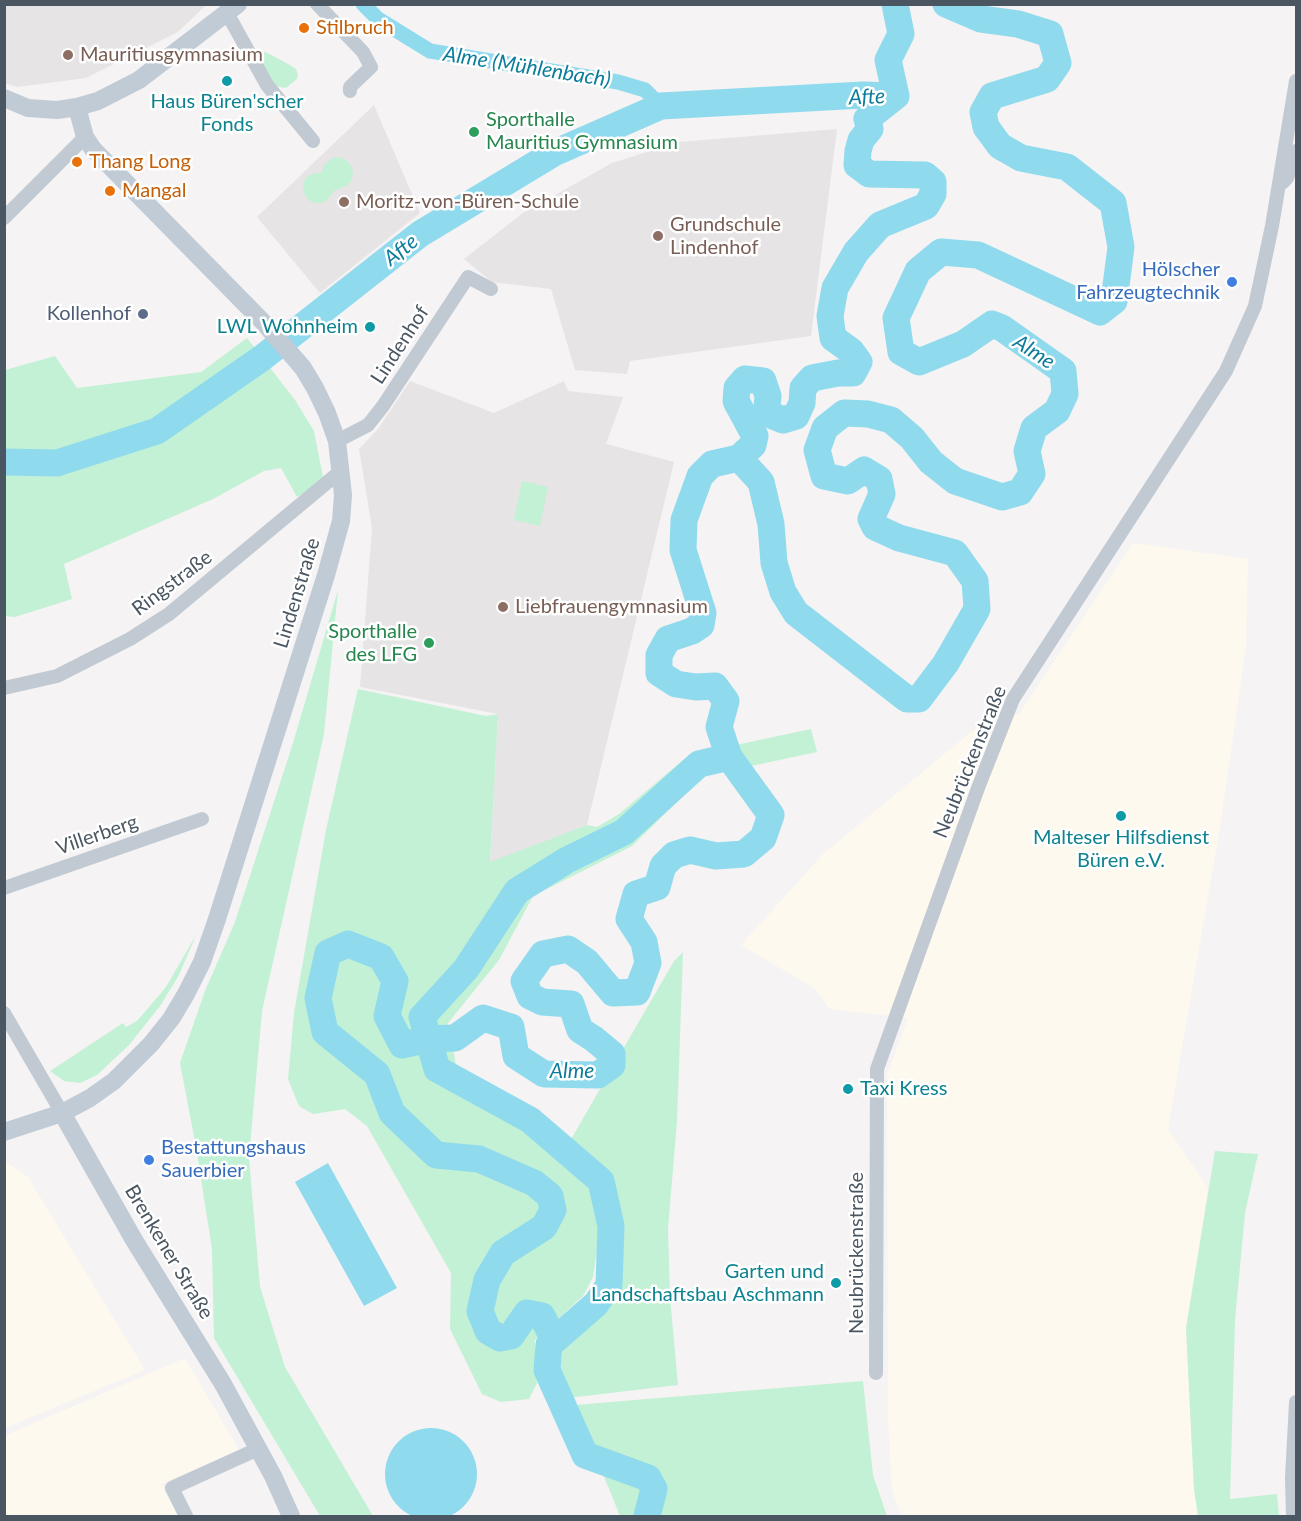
<!DOCTYPE html>
<html>
<head>
<meta charset="utf-8">
<style>
  body { margin:0 }
  #map { position:relative; width:1301px; height:1521px; overflow:hidden; background:#f5f3f3; font-family:Lato,sans-serif }
  canvas { display:block }
  .frame { position:absolute; inset:0; border:6px solid #4a5661; pointer-events:none }
</style>
</head>
<body>
<div id="map">
<canvas width="1301" height="1521"></canvas>
<div class="frame"></div>
</div>
<script>
const g = document.querySelector('canvas').getContext('2d');
g.lineJoin = 'round';
function fill(path, color) {
  g.fillStyle = color;
  g.fill(path, 'evenodd');
}
function shape(rows) {
  const path = new Path2D();
  for (const r of rows) {
    if (r.length === 3) {
      path.moveTo(r[0] + r[2], r[1]);
      path.arc(r[0], r[1], r[2], 0, 2 * Math.PI);
      continue;
    }
    path.moveTo(r[0], r[1]);
    for (let i = 2; i < r.length; i += 2) path.lineTo(r[i], r[i + 1]);
  }
  return path;
}
function stroke(path, color, width, dash) {
  g.strokeStyle = color;
  g.lineWidth = width;
  g.lineCap = dash ? 'butt' : 'round';
  g.setLineDash(dash || []);
  g.stroke(path);
}
function label(font, color, halo, rows, align = 'center') {
  g.font = font + ' Lato,sans-serif';
  g.lineWidth = 5;
  g.setLineDash([]);
  g.textBaseline = 'middle';
  g.strokeStyle = halo;
  g.fillStyle = color;
  for (const [text, x, y, turn = 0] of rows) {
    g.save();
    g.translate(x, y);
    g.rotate((+turn || 0) * Math.PI / 180);
    g.textAlign = isNaN(turn) ? turn : align;
    if (halo) g.strokeText(text, 0, 0);
    g.fillText(text, 0, 0);
    g.restore();
  }
}
fill(shape([
  [1133,543,1248,559,1246,646,1220,827,1168,1129,1208,1188,1186,1328,1194,1490,1198,1516,902,1516,892,1491,888,1417,887,1075,908,1018,830,1009,814,988,741,945,823,854,994,713,1019,714],
  [5,1161,28,1177,145,1370,5,1428],
  [185,1358,239,1450,161,1484,178,1516,5,1516,4,1436]
]), '#fdf9ef');
fill(shape([
  [4,5,5,4,206,5,178,32,86,78,17,87,5,83],
  [374,105,420,213,320,293,257,217],
  [837,129,811,336,630,361,627,374,575,370,551,289,492,282,464,259,523,213,612,163,679,142],
  [410,381,494,413,564,381,568,391,623,397,606,444,674,462,587,825,490,863,498,714,360,687,372,528,359,449,378,429]
]), '#e6e4e5');
fill(shape([
  [261,50,283,61,296,69,298,75,297,79,286,88,274,86,258,59,258,53],
  [338,157,346,160,352,167,353,174,351,181,346,186,335,190,325,202,315,203,308,200,304,193,303,185,305,179,309,175,322,172,324,165,331,159],
  [247,338,295,400,314,431,324,482,297,497,281,468,264,471,213,499,64,564,72,599,15,617,5,616,5,370,55,356,77,388,201,372],
  [522,481,548,487,540,526,514,520],
  [338,590,324,734,262,1011,249,1158,260,1287,285,1367,373,1516,320,1516,214,1338,212,1249,196,1147,180,1063,205,991,235,922,293,743],
  [358,689,486,716,498,714,490,862,587,825,597,827,619,814,689,755,811,729,817,752,704,776,632,846,533,896,499,960,448,1023,457,1070,535,1113,570,1141,674,961,683,952,677,1121,668,1229,670,1297,678,1385,568,1398,560,1369,563,1348,605,1310,619,1290,621,1222,608,1177,571,1141,557,1159,589,1185,600,1229,593,1277,583,1296,535,1340,537,1383,529,1399,501,1402,482,1394,450,1329,451,1273,367,1126,345,1109,313,1114,299,1106,288,1079,294,1013,326,830],
  [196,935,179,975,160,1006,129,1045,97,1075,80,1083,64,1081,50,1071,123,1023,126,1027,137,1021,166,987],
  [1215,1151,1258,1154,1245,1213,1235,1320,1230,1499,1277,1494,1279,1516,1198,1516,1194,1490,1186,1328],
  [863,1381,873,1475,887,1516,620,1516,575,1405]
]), '#c3f1d5');
fill(shape([
  [328,1163,397,1288,364,1306,295,1182],
  [431,1474,46]
]), '#90daee');
stroke(shape([
  [363,4,378,19,430,51,618,82,645,90,661,106]
]), '#90daee', 15);
stroke(shape([
  [895,4,901,34,888,60,896,96],
  [739,458,761,482,771,524,774,563,783,592,796,613,907,699,919,699,946,663,977,609,975,581,955,553,899,538,875,527,871,519,882,494,879,479,864,470,848,481,824,476,817,450,825,428,844,413,868,414,891,420,912,438,931,462,955,481,1002,497,1020,492,1032,474,1027,451,1034,428,1057,411,1065,394,1063,371,1002,328,992,324,963,344,919,362,901,352,896,318,918,271,941,252,978,255,1100,312,1114,301,1121,247,1113,203,1067,167,1021,158,1000,146,986,127,983,112,992,96,1047,79,1058,63,1050,34,1018,24,981,19,946,4],
  [4,462,57,463,157,431,262,358,420,234,554,153,661,106,863,95,896,96],
  [554,1340,542,1316,527,1313,511,1336,500,1338,488,1331,480,1311,487,1280,503,1253,544,1227,553,1210,550,1196,534,1183,479,1159,436,1155,392,1113,377,1074,325,1032,318,998,328,953,348,944,381,957,395,981,387,1016,402,1045,429,1039,455,1038,483,1018,511,1027,516,1056,544,1074,598,1075,612,1065,612,1054,594,1039,580,1030,571,1004,542,1002,530,996,524,981,543,954,568,949,587,962,613,993,637,992,648,963,644,942,629,919,636,894,657,887,663,866,674,855,690,850,716,856,744,854,763,838,771,815,729,757,719,727,726,701,715,686,696,687,676,684,659,673,659,655,668,639,692,631,701,625,703,613,683,550,684,520,700,476,712,464,739,458,753,445,755,436,736,401,737,388,745,379,763,381,768,396,767,407,771,415,783,420,796,416,802,403,803,388,812,378,838,373,853,373,859,362,851,351,833,338,830,316,835,288,856,252,880,225,926,206,933,194,933,182,925,175,869,174,857,165,858,151,861,140,870,129,867,119,896,96],
  [647,1516,654,1489,648,1478,585,1455,547,1370,549,1345,596,1304,609,1285,611,1226,601,1181,530,1120,437,1069,422,1017,466,969,517,891,567,860,624,832,699,764,729,757]
]), '#90daee', 27);
stroke(shape([
  [317,4,363,52,371,67,350,87,350,91],
  [227,13,267,85,313,141],
  [1282,183,1287,178,1296,151],
  [4,218,85,137],
  [337,441,368,425,383,406,468,277,491,289],
  [4,688,57,676,130,639,169,614,342,470],
  [4,888,202,819],
  [4,1013,62,1113],
  [876,1373,877,1069,978,788,1013,699,1226,371,1255,306,1272,226,1296,81],
  [186,1516,172,1488,258,1449],
  [1293,1516,1292,1478,1296,1402]
]), '#c1cad2', 14);
stroke(shape([
  [4,98,28,108,57,110,77,107,98,101,139,80,238,4],
  [62,1113,134,1240,223,1384,273,1476,291,1516],
  [4,1132,62,1113,90,1098,114,1081,151,1044,171,1019,186,994,202,962,217,919,326,575,341,521,343,495,337,441,327,413,315,388,303,368,265,324,93,149,85,137,77,107]
]), '#c1cbd6', 18);
for (const [x, y, r, color] of [
  [304,28,6,"#e8710a"],
  [68,55,6,"#8d6e63"],
  [227,81,6,"#0f9aa8"],
  [474,132,6,"#2e9e5b"],
  [77,162,6,"#e8710a"],
  [110,191,6,"#e8710a"],
  [344,202,6,"#8d6e63"],
  [658,236,6,"#8d6e63"],
  [1232,282,6,"#3f7fe0"],
  [143,314,6,"#5c6f8a"],
  [370,327,6,"#0f9aa8"],
  [503,607,6,"#8d6e63"],
  [429,643,6,"#2e9e5b"],
  [1121,816,6,"#0f9aa8"],
  [848,1089,6,"#0f9aa8"],
  [149,1160,6,"#3f7fe0"],
  [836,1283,6,"#0f9aa8"]
]) {
  const dot = new Path2D();
  dot.arc(x, y, r, 0, 2 * Math.PI);
  g.fillStyle = color;
  g.fill(dot);
  stroke(dot, '#fff', 2);
}
label('20px', '#c56008', '#fff', [
  ["Stilbruch",316,28],
  ["Thang Long",89,162],
  ["Mangal",122,191]
], 'left');
label('20px', '#785e54', '#fff', [
  ["Mauritiusgymnasium",80,55],
  ["Moritz-von-Büren-Schule",356,202],
  ["Grundschule",670,225],
  ["Lindenhof",670,248],
  ["Liebfrauengymnasium",515,607]
], 'left');
label('20px', '#0d838f', '#fff', [
  ["Haus Büren'scher",227,102],
  ["Fonds",227,125],
  ["LWL Wohnheim",358,327,"right"],
  ["Malteser Hilfsdienst",1121,838],
  ["Büren e.V.",1121,861],
  ["Taxi Kress",860,1089,"left"],
  ["Garten und",824,1272,"right"],
  ["Landschaftsbau Aschmann",824,1295,"right"]
]);
label('20px', '#27864d', '#fff', [
  ["Sporthalle",486,120],
  ["Mauritius Gymnasium",486,143],
  ["Sporthalle",417,632,"right"],
  ["des LFG",417,655,"right"]
], 'left');
label('20px', '#366cbe', '#fff', [
  ["Hölscher",1220,270],
  ["Fahrzeugtechnik",1220,293],
  ["Bestattungshaus",161,1148,"left"],
  ["Sauerbier",161,1171,"left"]
], 'right');
label('20px', '#4e5e75', '#fff', [
  ["Kollenhof",131,314]
], 'right');
label('20px', '#4a5661', '#fff', [
  ["Lindenhof",400,345,-57],
  ["Ringstraße",172,583,-37],
  ["Lindenstraße",297,593,-73],
  ["Neubrückenstraße",970,762,-68],
  ["Villerberg",97,835,-19],
  ["Brenkener Straße",169,1252,59],
  ["Neubrückenstraße",857,1253,-90]
]);
label('italic 21px', '#0c7c9b', '#fff', [
  ["Alme (Mühlenbach)",527,67,9],
  ["Afte",867,97,-2],
  ["Afte",401,250,-38],
  ["Alme",1034,352,33],
  ["Alme",572,1071]
]);
</script>
</body>
</html>
